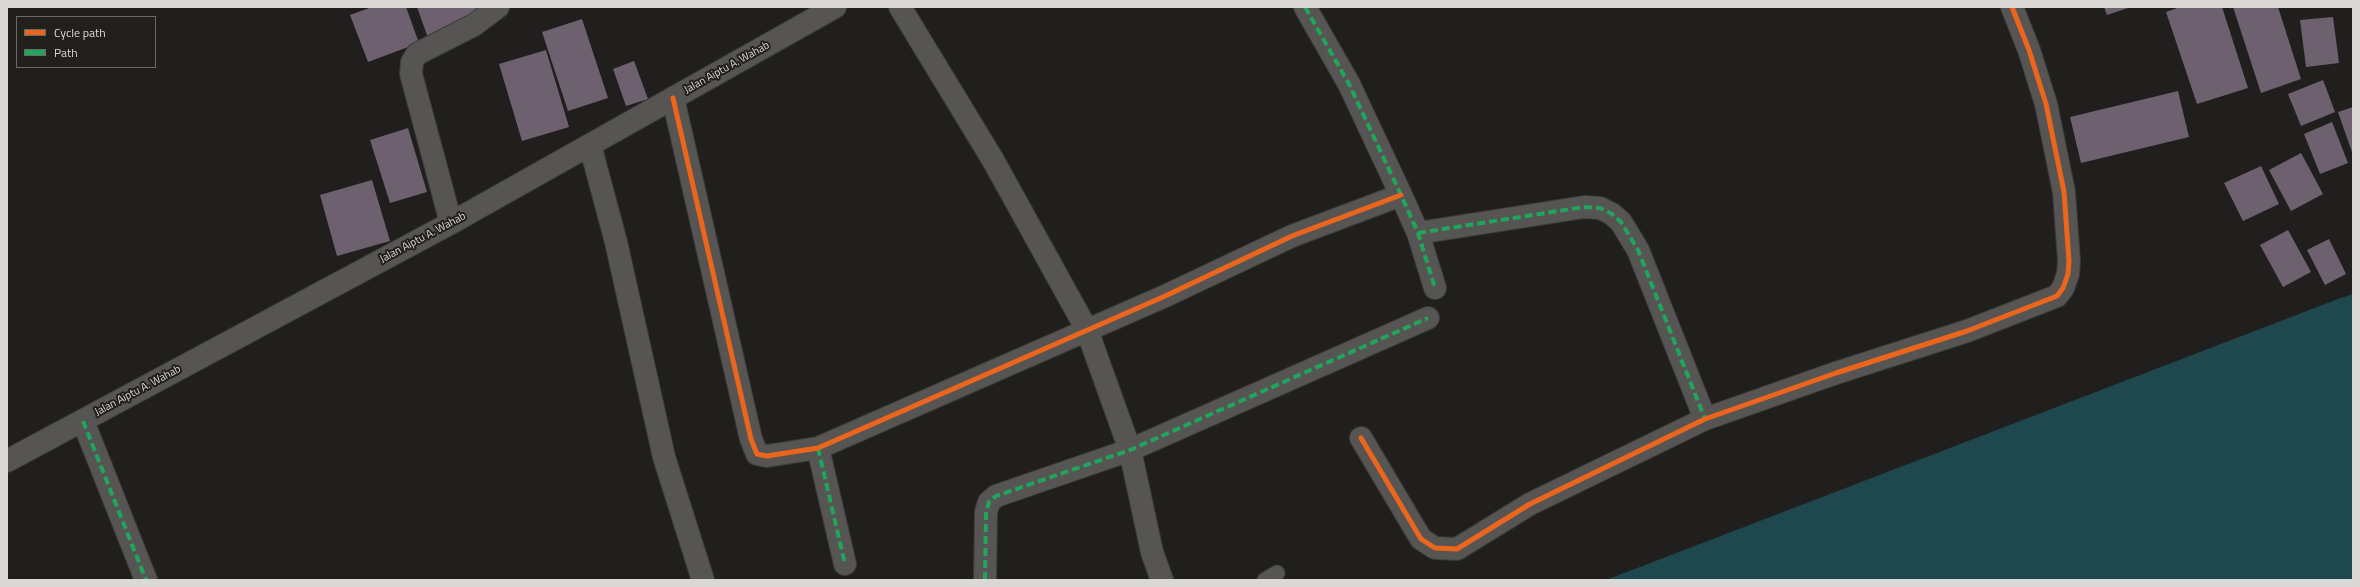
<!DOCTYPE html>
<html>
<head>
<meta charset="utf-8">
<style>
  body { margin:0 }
  #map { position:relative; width:2360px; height:587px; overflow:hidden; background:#211f1d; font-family:"Titillium Web",sans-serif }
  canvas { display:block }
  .frame { position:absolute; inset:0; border:8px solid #dbd9d7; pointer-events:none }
  .legend { position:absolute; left:16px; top:16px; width:140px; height:52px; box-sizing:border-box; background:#22201c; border:1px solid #6c6a67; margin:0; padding:5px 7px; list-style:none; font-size:12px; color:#dbd9d7 }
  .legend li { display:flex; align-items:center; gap:8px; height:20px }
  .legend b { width:20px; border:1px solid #6c6a67 }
</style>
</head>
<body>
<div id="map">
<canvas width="2360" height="587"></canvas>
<div class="frame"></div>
<ul class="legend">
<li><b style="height:5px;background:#eb651d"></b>Cycle path</li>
<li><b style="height:5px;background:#20a55d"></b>Path</li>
</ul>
</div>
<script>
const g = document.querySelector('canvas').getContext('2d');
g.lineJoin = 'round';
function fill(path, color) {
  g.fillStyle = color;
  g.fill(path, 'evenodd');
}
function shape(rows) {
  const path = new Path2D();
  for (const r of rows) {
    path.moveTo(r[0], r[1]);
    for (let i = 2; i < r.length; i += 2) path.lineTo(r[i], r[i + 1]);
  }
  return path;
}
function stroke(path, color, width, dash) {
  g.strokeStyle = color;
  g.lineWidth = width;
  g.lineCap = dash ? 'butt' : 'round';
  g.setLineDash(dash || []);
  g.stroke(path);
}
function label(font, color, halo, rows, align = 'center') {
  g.font = font + ' "Titillium Web",sans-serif';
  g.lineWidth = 4;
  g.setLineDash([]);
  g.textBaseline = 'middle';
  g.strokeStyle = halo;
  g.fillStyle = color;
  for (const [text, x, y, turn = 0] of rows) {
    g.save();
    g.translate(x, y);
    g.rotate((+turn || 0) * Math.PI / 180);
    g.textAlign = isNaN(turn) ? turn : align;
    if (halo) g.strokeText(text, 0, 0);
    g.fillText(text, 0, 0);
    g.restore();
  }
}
fill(shape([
  [2353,294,2353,580,1606,580,2338,299]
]), '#1e484e');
fill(shape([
  [372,7,406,7,419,43,368,62,350,15],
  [417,7,478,7,482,18,428,38],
  [2104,7,2131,7,2107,15],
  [2180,7,2222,7,2248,88,2197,104,2166,12],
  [2233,7,2278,7,2301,79,2261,93],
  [2333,17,2339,63,2306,67,2300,20],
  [582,19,608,98,568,111,542,32],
  [546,50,569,127,522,141,499,64],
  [634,61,648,99,626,106,613,69],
  [2323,80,2335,112,2301,126,2288,94],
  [2178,91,2189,137,2081,163,2070,117],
  [2353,107,2353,155,2338,112],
  [2332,122,2348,163,2320,174,2304,134],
  [408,128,427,192,390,203,370,140],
  [2301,153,2323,194,2291,211,2269,170],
  [2261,166,2279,204,2243,221,2224,183],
  [372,180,390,241,337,256,320,195],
  [2288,230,2311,272,2283,287,2260,245],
  [2329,239,2346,274,2325,285,2307,250]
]), '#6d616f');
const service = shape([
  [1265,580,1277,573]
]);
const minor = shape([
  [900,7,993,160,1087,330,1130,450,1152,552,1162,580],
  [1305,7,1349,84,1401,195,1418,233,1435,288],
  [673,98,751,439,757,454,767,456,818,448,1163,297,1292,236,1401,195],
  [590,145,616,242,664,457,703,580],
  [451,223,411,74,412,62,417,54,474,25,498,7],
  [1418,233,1584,207,1600,208,1612,214,1621,222,1638,250,1705,419],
  [83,421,146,580],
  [1361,438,1421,539,1435,548,1457,549,1530,504,1705,419,1836,373,1967,331,2057,296,2063,288,2068,274,2069,261,2064,192,2046,104,2029,50,2012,7],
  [818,448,845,564],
  [7,461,451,223,835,7],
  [985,580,986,512,989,502,996,496,1130,450,1428,318]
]);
stroke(service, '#3c3b39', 17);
stroke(minor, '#3c3b39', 24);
stroke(service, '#565553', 15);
stroke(minor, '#565553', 22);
stroke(shape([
  [1305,7,1349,84,1401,195,1418,233,1435,288],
  [1418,233,1584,207,1600,208,1612,214,1621,222,1638,250,1705,419],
  [83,421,146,580],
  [818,448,845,564],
  [985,580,986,512,989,502,996,496,1130,450,1428,318]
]), '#20a55d', 4, [8, 4]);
stroke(shape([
  [673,98,751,439,757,454,767,456,818,448,1163,297,1292,236,1401,195],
  [1361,438,1421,539,1435,548,1457,549,1530,504,1705,419,1836,373,1967,331,2057,296,2063,288,2068,274,2069,261,2064,192,2046,104,2029,50,2012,7]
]), '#eb651d', 5);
label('11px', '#dbd9d7', '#22201c', [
  ["Jalan Aiptu A. Wahab",727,68,-29],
  ["Jalan Aiptu A. Wahab",423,238,-28],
  ["Jalan Aiptu A. Wahab",138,391,-28]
]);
</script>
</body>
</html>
